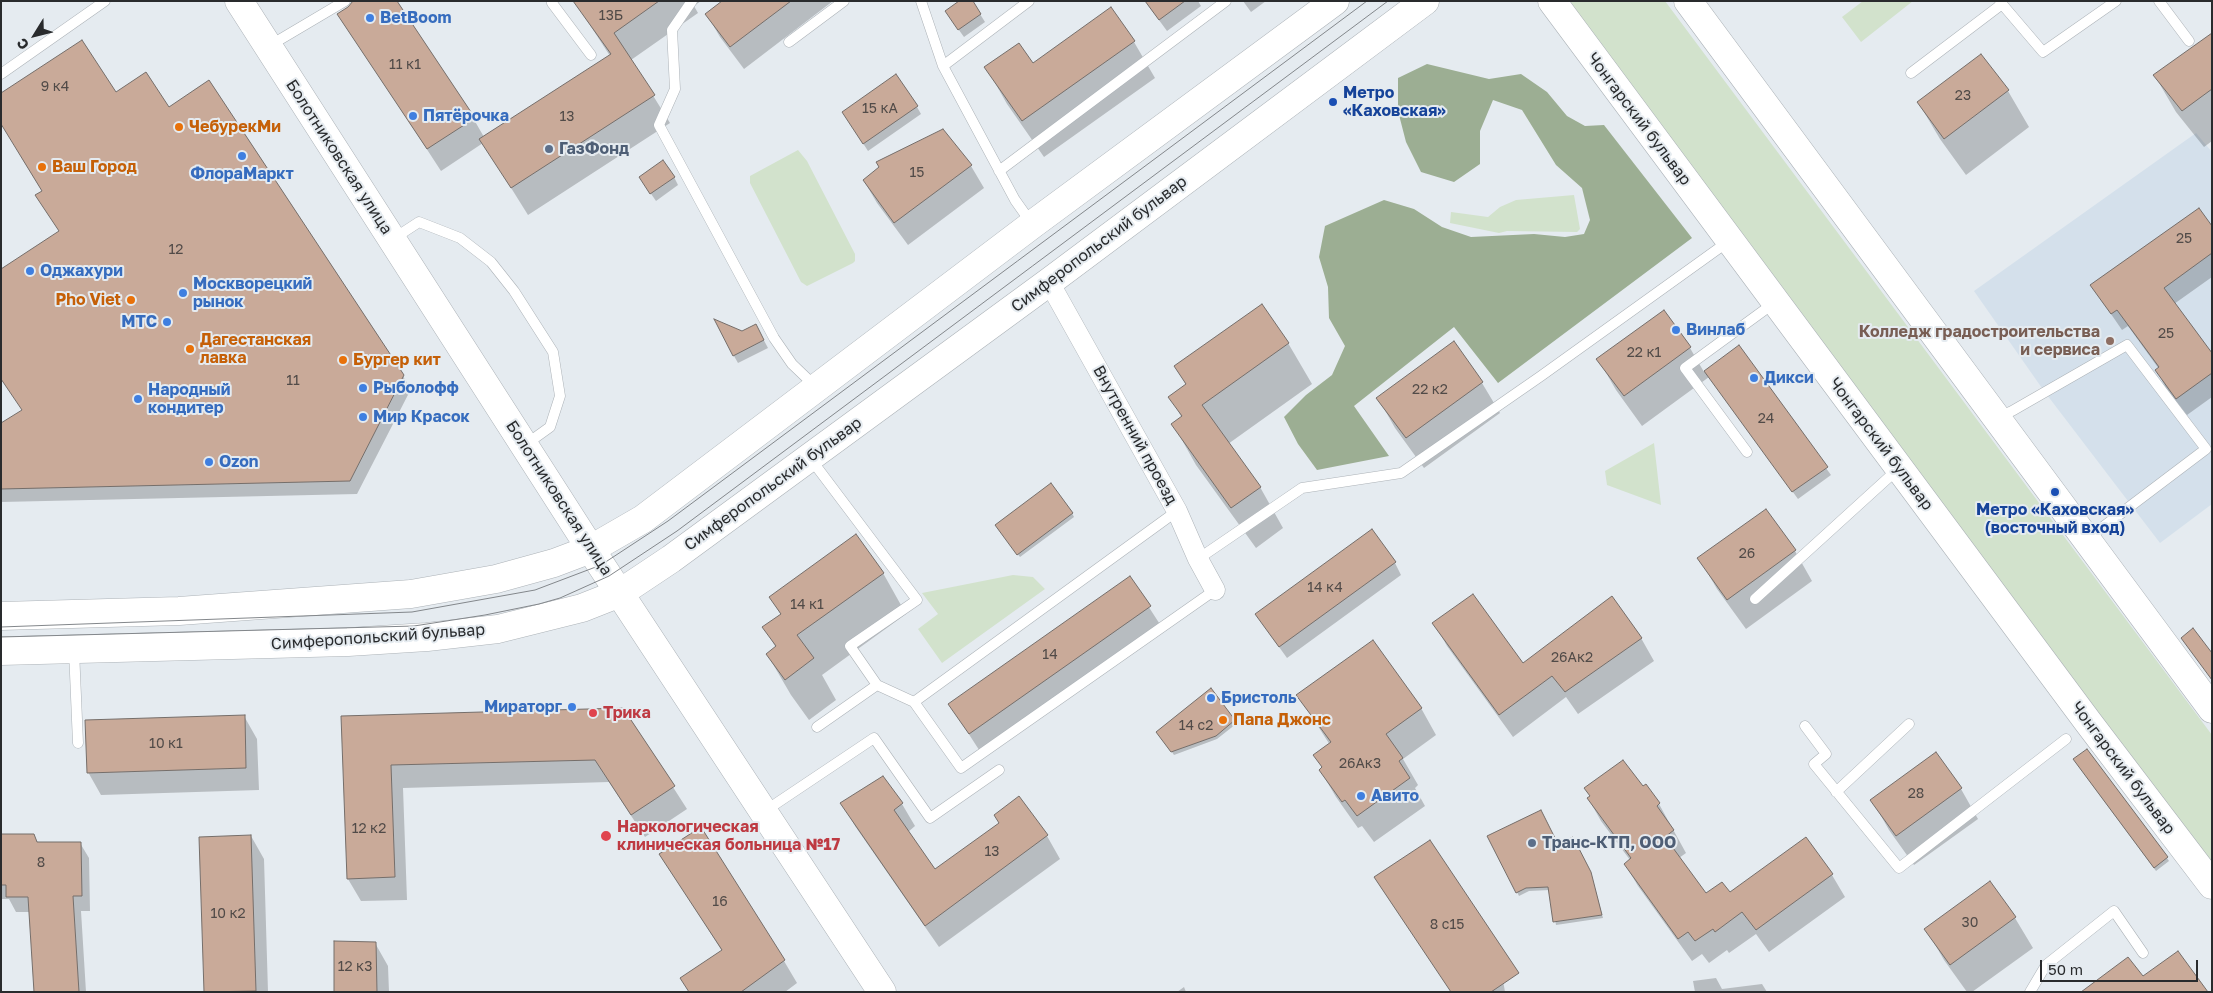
<!DOCTYPE html>
<html>
<head>
<meta charset="utf-8">
<style>
  body { margin:0 }
  #map { position:relative; width:2213px; height:993px; overflow:hidden; background:#e5ebf0; font-family:"Golos Text",sans-serif }
  canvas { display:block }
  .frame { position:absolute; inset:0; border:2px solid #292b2d; pointer-events:none }
  .north { position:absolute; left:10px; top:10px; width:50px; height:50px; -webkit-text-stroke:4px #e5ebf0; paint-order:stroke; rotate:234deg; font-size:14px; font-weight:700; line-height:20px; text-align:center; color:#292b2d }
  .north::after { content:''; display:block; margin:auto; width:18px; height:22px; background:#292b2d; clip-path:polygon(50% 0,100% 100%,50% 72%,0 100%) }
  .scale { position:absolute; left:2040px; top:960px; width:158px; height:22px; box-sizing:border-box; border:2px solid #292b2d; border-top:0; padding-left:6px; font-size:15px; line-height:18px; white-space:nowrap; color:#292b2d; -webkit-text-stroke:4px #e5ebf0; paint-order:stroke }
</style>
</head>
<body>
<div id="map">
<canvas width="2213" height="993"></canvas>
<div class="frame"></div>
<div class="north">С</div>
<div class="scale">50 m</div>
</div>
<script>
const g = document.querySelector('canvas').getContext('2d');
g.lineJoin = 'round';
function fill(path, color) {
  g.fillStyle = color;
  g.fill(path, 'evenodd');
}
function shape(rows) {
  const path = new Path2D();
  for (const r of rows) {
    path.moveTo(r[0], r[1]);
    for (let i = 2; i < r.length; i += 2) path.lineTo(r[i], r[i + 1]);
  }
  return path;
}
function stroke(path, color, width, dash) {
  g.strokeStyle = color;
  g.lineWidth = width;
  g.lineCap = dash ? 'butt' : 'round';
  g.setLineDash(dash || []);
  g.stroke(path);
}
function label(font, color, halo, rows, align = 'center') {
  g.font = font + ' "Golos Text",sans-serif';
  g.lineWidth = 4;
  g.setLineDash([]);
  g.textBaseline = 'middle';
  g.strokeStyle = halo;
  g.fillStyle = color;
  for (const [text, x, y, turn = 0] of rows) {
    g.save();
    g.translate(x, y);
    g.rotate((+turn || 0) * Math.PI / 180);
    g.textAlign = isNaN(turn) ? turn : align;
    if (halo) g.strokeText(text, 0, 0);
    g.fillText(text, 0, 0);
    g.restore();
  }
}
fill(shape([
  [2196,133,2212,152,2212,504,2160,543,2044,391,1974,291]
]), '#d4e0eb');
fill(shape([
  [1564,1,1665,1,2212,735,2212,875],
  [1863,1,1913,1,1861,42,1842,17],
  [798,150,807,161,855,254,855,261,853,263,807,286,801,282,750,183,750,176],
  [1574,195,1580,229,1577,232,1507,231,1499,233,1450,223,1451,212,1488,217,1500,207,1516,200],
  [1654,443,1661,505,1607,485,1605,471],
  [1013,575,1033,577,1045,589,942,663,918,629,938,614,922,593]
]), '#d2e2cc');
fill(shape([
  [1427,64,1489,79,1521,74,1547,92,1567,116,1585,126,1604,125,1692,238,1498,383,1454,327,1354,406,1389,456,1317,470,1298,444,1284,417,1306,395,1332,375,1345,346,1329,318,1328,287,1319,257,1325,226,1384,200,1414,209,1442,227,1471,237,1534,234,1565,237,1584,234,1590,220,1582,188,1556,165,1522,110,1493,100,1480,131,1480,164,1454,182,1421,172,1406,142,1398,111,1398,78]
]), '#9cae93');
fill(shape([
  [583,1,701,1,694,6,698,13,631,60,670,123,528,215,483,143,441,171,339,14,473,118,484,137,610,56,577,5],
  [724,1,833,1,744,69,720,37,707,15],
  [1145,1,1198,1,1201,6,1167,31],
  [1243,1,1266,1,1251,12],
  [980,14,985,22,964,37,951,19],
  [2212,34,2212,141,2204,147,2176,112,2155,76],
  [1134,42,1155,78,1044,157,1007,104,986,67,1033,64],
  [2008,91,2029,127,1966,175,1940,139,1918,102],
  [116,94,169,109,403,376,411,389,357,494,1,502,1,425,23,411,60,232,43,192,21,157],
  [917,107,921,114,868,151,848,120],
  [971,166,984,188,908,245,877,203,864,181],
  [674,177,678,185,656,201,645,185],
  [2212,228,2212,277,2174,304,2212,355,2212,397,2187,415,2166,388,2157,371,2159,369,2128,326,2122,330,2091,285],
  [1663,311,1690,348,1704,372,1739,347,1831,475,1798,499,1709,377,1642,426,1616,390,1598,359],
  [742,333,760,333,768,348,738,363,734,356],
  [1288,343,1312,384,1228,444,1260,487,1283,528,1256,548,1196,465,1173,424,1182,418,1170,397,1186,385,1176,367],
  [1453,343,1482,383,1500,413,1424,468,1395,428,1378,398],
  [1766,510,1795,551,1812,581,1746,629,1717,589,1699,558],
  [1072,513,1074,517,1020,557,998,529],
  [1395,563,1401,575,1287,658,1264,626],
  [883,573,906,614,822,675,836,700,809,720,791,695,767,654,776,648,764,627,781,615,770,597],
  [1130,578,1163,629,983,756,950,705],
  [1434,623,1523,665,1641,638,1654,661,1578,714,1566,697,1513,737,1447,646],
  [1298,695,1421,708,1436,735,1403,759,1418,785,1415,788,1425,806,1374,842,1362,826,1358,828,1336,797,1320,770,1323,769,1315,755,1330,745],
  [623,709,687,809,645,837,609,782,403,788,407,900,361,901,348,879,343,717],
  [244,716,257,739,259,790,101,795,88,772],
  [1234,720,1236,724,1217,739,1174,755,1160,735],
  [2087,750,2167,858,2169,861,2156,871,2076,763],
  [1642,788,1659,804,1686,853,1679,858,1705,895,1730,894,1806,839,1832,875,1845,897,1769,952,1756,934,1729,953,1727,950,1709,963,1702,954,1692,961,1638,886,1625,864,1630,860,1601,821,1588,798],
  [1961,789,1978,819,1914,865,1889,830,1872,800],
  [1019,798,1047,836,1060,859,939,947,855,826,842,803,902,804,915,826,908,832,935,871,1001,824],
  [1,835,34,835,38,843,80,843,89,858,90,911,81,911,86,992,35,992,30,912,16,912,9,899,1,899],
  [251,836,264,859,268,992,205,992],
  [1489,836,1557,846,1592,877,1603,918,1556,925,1550,890,1529,891,1519,896],
  [661,855,784,961,797,983,785,992,689,992,722,951],
  [1990,883,2015,918,2033,948,1972,992,1967,992,1944,960,1926,929],
  [375,943,388,966,389,992,336,992],
  [1500,962,1505,992,1451,992],
  [1716,978,1722,989,1762,984,1767,992,1695,992,1693,981],
  [1184,987,1186,992,1177,992]
]), '#0003');
const building = shape([
  [353,1,397,1,475,118,427,149,337,14,348,7,353,1],
  [573,1,659,1,614,33,655,95,511,188,479,139,611,54,573,1],
  [722,1,791,1,730,47,705,14,722,1],
  [959,1,973,1,981,14,958,30,945,11,959,1],
  [1145,1,1185,1,1159,20,1145,1],
  [1111,7,1135,41,1022,121,984,67,1019,43,1033,63,1111,7],
  [2212,33,2212,89,2182,111,2153,75,2212,33],
  [82,40,116,92,146,72,169,107,209,80,404,375,350,481,1,489,1,423,22,410,1,379,1,269,59,231,35,195,42,191,1,124,1,93,82,40],
  [1981,54,2009,90,1944,139,1917,102,1981,54],
  [896,74,918,106,863,144,842,112,896,74],
  [943,129,972,165,894,223,863,180,879,167,876,162,943,129],
  [663,160,675,177,650,194,639,177,663,160],
  [2199,208,2212,226,2212,253,2164,288,2212,353,2212,373,2176,399,2155,370,2159,367,2117,310,2111,314,2090,285,2199,208],
  [1262,304,1289,343,1202,405,1261,487,1231,508,1171,424,1182,416,1168,397,1186,384,1174,366,1262,304],
  [1664,310,1691,347,1624,396,1596,359,1664,310],
  [714,319,742,331,756,324,764,340,733,356,714,319],
  [1454,341,1483,382,1406,438,1376,398,1454,341],
  [1739,345,1828,467,1792,492,1704,371,1739,345],
  [1051,483,1073,513,1017,555,995,525,1051,483],
  [1766,509,1796,550,1727,600,1697,558,1766,509],
  [1372,529,1396,562,1279,647,1255,614,1372,529],
  [856,534,884,573,797,635,814,658,785,680,766,654,776,646,762,627,781,614,769,597,856,534],
  [1130,576,1151,606,969,734,948,704,1130,576],
  [1473,594,1523,663,1612,596,1642,638,1565,692,1552,676,1499,715,1432,623,1473,594],
  [2193,628,2212,653,2212,680,2181,638,2193,628],
  [1373,640,1422,708,1386,734,1403,758,1399,761,1410,778,1357,816,1345,800,1342,802,1319,770,1322,767,1313,755,1331,742,1296,695,1373,640],
  [1211,688,1235,720,1216,736,1171,752,1156,732,1211,688],
  [623,708,675,786,631,815,595,760,391,765,395,877,347,879,341,716,623,708],
  [245,715,246,768,87,773,85,720,245,715],
  [2087,749,2168,857,2154,868,2073,759,2087,749],
  [1936,752,1962,788,1896,836,1870,800,1936,752],
  [1623,760,1643,786,1646,784,1660,803,1657,806,1674,830,1665,837,1706,893,1722,882,1730,892,1806,837,1833,874,1756,930,1742,912,1715,932,1713,929,1695,941,1688,932,1678,939,1624,864,1631,858,1587,798,1590,796,1584,788,1623,760],
  [883,776,903,803,894,810,935,869,999,823,994,815,1019,796,1048,835,925,926,840,803,883,776],
  [1541,810,1558,844,1573,837,1591,872,1602,915,1553,922,1548,887,1526,888,1516,893,1487,836,1541,810],
  [701,827,785,960,741,992,689,992,680,978,722,950,659,854,701,827],
  [1,834,34,834,37,842,81,842,82,896,73,896,79,992,34,992,28,897,6,897,6,885,1,885,1,834],
  [251,835,256,991,204,992,199,837,251,835],
  [1430,840,1519,973,1491,992,1451,992,1374,877,1430,840],
  [1990,881,2016,917,1950,965,1924,929,1990,881],
  [334,941,376,942,377,992,334,992,334,941],
  [2178,951,2208,992,2081,992,2128,957,2143,976,2178,951]
]);
fill(building, '#c9aa99');
stroke(building, '#756e6a', 1);
const lane = shape([
  [553,1,552,3,591,55],
  [692,1,672,30,675,89,659,125,774,338,792,364,816,387],
  [921,1,943,66],
  [1029,1,943,66,1015,200,1032,224],
  [2159,1,2189,41],
  [2002,4,2043,52,2116,1],
  [789,42,844,1],
  [269,46,345,1],
  [1911,73,2002,4,2000,1],
  [1,74,105,1],
  [999,171,1226,1],
  [393,239,419,222,460,238,491,262,514,291,553,352,560,396,550,427,525,445],
  [1998,417,2012,411,2127,345,2206,449,2087,539],
  [1747,452,1685,368,1774,303],
  [810,458,917,600,850,646,877,685,817,727],
  [1177,511,914,702,961,768,1215,590],
  [1198,559,1302,488,1401,473,1541,376,1729,241],
  [1755,599,1898,469],
  [74,650,78,743],
  [877,685,914,702],
  [1805,726,1826,754,1814,764,1899,868,2066,739],
  [1836,792,1909,724],
  [765,811,874,738,930,818,999,770],
  [2030,992,2046,965,2114,911,2143,953]
]);
const street = shape([
  [1049,282,1177,511,1198,559,1215,590]
]);
const secondary = shape([
  [239,1,601,565,882,992],
  [1552,1,2088,722,2212,885],
  [1688,1,2212,709],
  [1,616,179,611,411,594,496,579,554,563,591,549,643,519,1033,224,1335,1],
  [1,651,348,642,427,637,498,629,582,608,620,593,671,559,1049,282,1425,1]
]);
stroke(lane, '#acb2b7', 11);
stroke(street, '#acb2b7', 21);
stroke(secondary, '#acb2b7', 29);
stroke(lane, '#fff', 10);
stroke(street, '#fff', 20);
stroke(secondary, '#fff', 28);
stroke(shape([
  [1,627,412,612,535,590,601,565,668,521,1367,1],
  [1,637,414,626,485,615,539,604,560,598,609,576,677,531,1388,1]
]), '#83878b', 1);
for (const [x, y, r, color] of [
  [370,18,5,"#3f7fe0"],
  [1333,102,5,"#1a4fb4"],
  [413,116,5,"#3f7fe0"],
  [179,127,5,"#e8710a"],
  [549,149,5,"#5c6f8a"],
  [242,156,5,"#3f7fe0"],
  [42,167,5,"#e8710a"],
  [30,271,5,"#3f7fe0"],
  [183,293,5,"#3f7fe0"],
  [131,300,5,"#e8710a"],
  [167,322,5,"#3f7fe0"],
  [1676,330,5,"#3f7fe0"],
  [2110,341,5,"#8d6e63"],
  [190,349,5,"#e8710a"],
  [343,360,5,"#e8710a"],
  [1754,378,5,"#3f7fe0"],
  [363,388,5,"#3f7fe0"],
  [138,399,5,"#3f7fe0"],
  [363,417,5,"#3f7fe0"],
  [209,462,5,"#3f7fe0"],
  [2055,492,5,"#1a4fb4"],
  [1211,698,5,"#3f7fe0"],
  [572,707,5,"#3f7fe0"],
  [593,713,5,"#e0444e"],
  [1223,720,5,"#e8710a"],
  [1361,796,5,"#3f7fe0"],
  [606,836,6,"#e0444e"],
  [1532,843,5,"#5c6f8a"]
]) {
  const dot = new Path2D();
  dot.arc(x, y, r, 0, 2 * Math.PI);
  g.fillStyle = color;
  g.fill(dot);
  stroke(dot, '#e5ebf0', 2);
}
label('14px', '#514b48', null, [
  ["13Б",611,16],
  ["11 к1",405,65],
  ["9 к4",55,87],
  ["23",1963,96],
  ["15 кА",880,109],
  ["13",567,117],
  ["15",917,173],
  ["25",2184,239],
  ["12",176,250],
  ["25",2166,334],
  ["22 к1",1644,353],
  ["11",293,381],
  ["22 к2",1430,390],
  ["24",1766,419],
  ["26",1747,554],
  ["14 к4",1325,588],
  ["14 к1",807,605],
  ["14",1050,655],
  ["26Ак2",1572,658],
  ["14 с2",1196,726],
  ["10 к1",166,744],
  ["26Ак3",1360,764],
  ["28",1916,794],
  ["12 к2",369,829],
  ["13",992,852],
  ["8",41,863],
  ["16",720,902],
  ["10 к2",228,914],
  ["30",1970,923],
  ["8 с15",1447,925],
  ["12 к3",355,967]
]);
label('bold 16px', '#366cbe', '#e5ebf0', [
  ["BetBoom",380,18],
  ["Пятёрочка",423,116],
  ["ФлораМаркт",242,174,"center"],
  ["Оджахури",40,271],
  ["Москворецкий",193,284],
  ["рынок",193,302],
  ["МТС",157,322,"right"],
  ["Винлаб",1686,330],
  ["Дикси",1764,378],
  ["Рыболофф",373,388],
  ["Народный",148,390],
  ["кондитер",148,408],
  ["Мир Красок",373,417],
  ["Ozon",219,462],
  ["Бристоль",1221,698],
  ["Мираторг",562,707,"right"],
  ["Авито",1371,796]
], 'left');
label('bold 16px', '#164399', '#e5ebf0', [
  ["Метро",1343,93],
  ["«Каховская»",1343,111],
  ["Метро «Каховская»",2055,510,"center"],
  ["(восточный вход)",2055,528,"center"]
], 'left');
label('16px', '#292b2d', '#e5ebf0', [
  ["Чонгарский бульвар",1639,119,53],
  ["Болотниковская улица",339,157,57],
  ["Симферопольский бульвар",1099,244,-37],
  ["Внутренний проезд",1135,435,61],
  ["Чонгарский бульвар",1881,444,53],
  ["Симферопольский бульвар",773,484,-36],
  ["Болотниковская улица",559,498,57],
  ["Симферопольский бульвар",378,637,-4],
  ["Чонгарский бульвар",2123,768,53]
]);
label('bold 16px', '#c56008', '#e5ebf0', [
  ["ЧебурекМи",189,127],
  ["Ваш Город",52,167],
  ["Pho Viet",121,300,"right"],
  ["Дагестанская",200,340],
  ["лавка",200,358],
  ["Бургер кит",353,360],
  ["Папа Джонс",1233,720]
], 'left');
label('bold 16px', '#4e5e75', '#e5ebf0', [
  ["ГазФонд",559,149],
  ["Транс-КТП, ООО",1542,843]
], 'left');
label('bold 16px', '#785e54', '#e5ebf0', [
  ["Колледж градостроительства",2100,332],
  ["и сервиса",2100,350]
], 'right');
label('bold 16px', '#be3a42', '#e5ebf0', [
  ["Трика",603,713],
  ["Наркологическая",617,827],
  ["клиническая больница №17",617,845]
], 'left');
</script>
</body>
</html>
